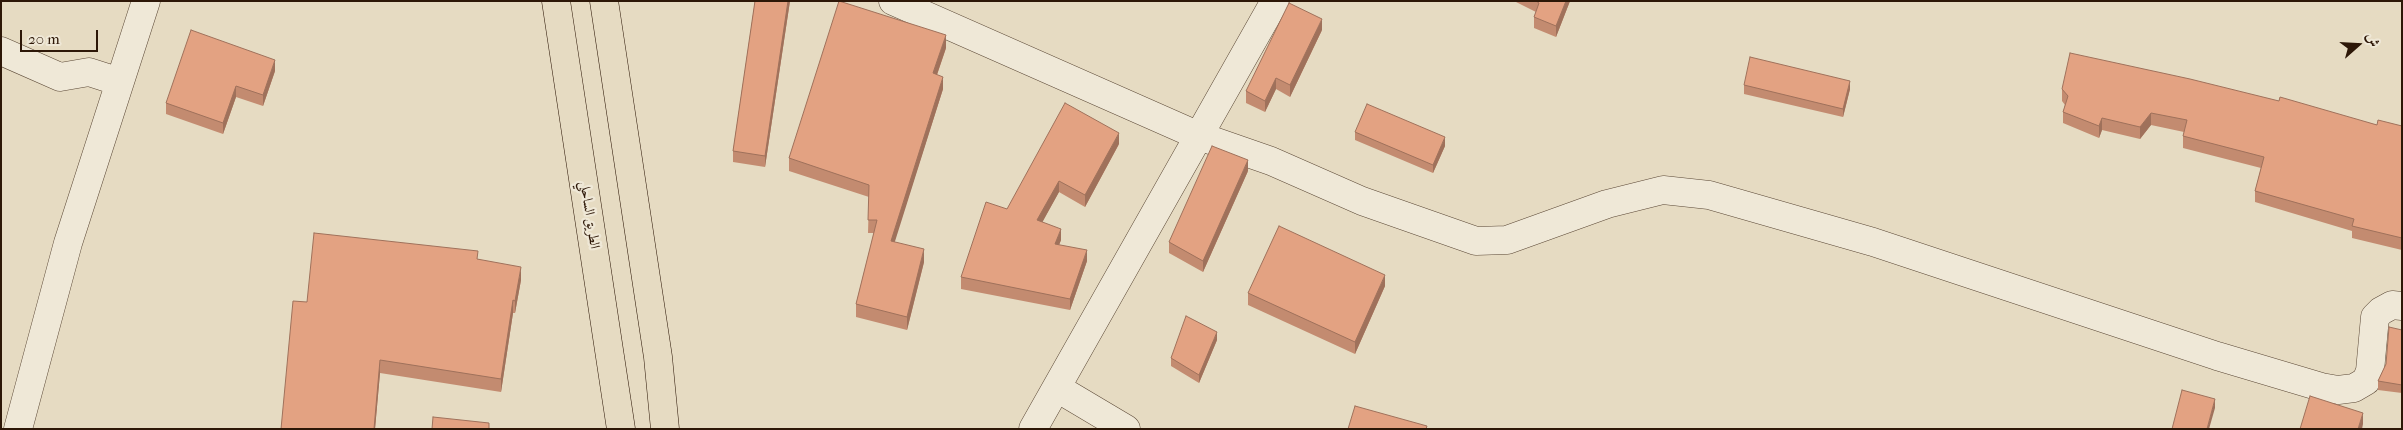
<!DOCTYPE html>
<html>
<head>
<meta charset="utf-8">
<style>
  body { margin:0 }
  #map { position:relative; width:2403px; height:430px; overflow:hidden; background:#e6dbc2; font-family:"IM FELL French Canon",Amiri,serif }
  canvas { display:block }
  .frame { position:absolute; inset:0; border:2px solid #2d1707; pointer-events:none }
  .north { position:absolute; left:2333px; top:20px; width:50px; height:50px; -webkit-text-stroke:4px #efe8d7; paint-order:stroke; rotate:71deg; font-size:14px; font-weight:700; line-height:20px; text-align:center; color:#2d1707 }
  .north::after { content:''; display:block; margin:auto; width:18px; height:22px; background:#2d1707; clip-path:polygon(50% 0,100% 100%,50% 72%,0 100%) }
  .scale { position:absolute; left:20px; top:30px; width:78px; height:22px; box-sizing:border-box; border:2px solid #2d1707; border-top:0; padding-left:6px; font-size:15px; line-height:18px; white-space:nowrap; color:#2d1707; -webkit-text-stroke:4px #efe8d7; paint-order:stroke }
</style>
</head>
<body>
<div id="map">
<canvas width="2403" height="430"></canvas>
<div class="frame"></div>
<div class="north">ش</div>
<div class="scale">20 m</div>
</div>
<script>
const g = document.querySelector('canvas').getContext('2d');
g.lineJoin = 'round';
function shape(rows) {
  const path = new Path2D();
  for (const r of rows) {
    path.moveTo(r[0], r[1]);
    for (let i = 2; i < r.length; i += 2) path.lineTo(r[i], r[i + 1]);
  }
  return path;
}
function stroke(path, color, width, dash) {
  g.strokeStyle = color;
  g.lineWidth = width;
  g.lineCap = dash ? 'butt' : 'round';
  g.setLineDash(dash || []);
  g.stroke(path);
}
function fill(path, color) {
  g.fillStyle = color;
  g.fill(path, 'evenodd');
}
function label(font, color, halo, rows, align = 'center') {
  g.font = font + ' "IM FELL French Canon",Amiri,serif';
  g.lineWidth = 4.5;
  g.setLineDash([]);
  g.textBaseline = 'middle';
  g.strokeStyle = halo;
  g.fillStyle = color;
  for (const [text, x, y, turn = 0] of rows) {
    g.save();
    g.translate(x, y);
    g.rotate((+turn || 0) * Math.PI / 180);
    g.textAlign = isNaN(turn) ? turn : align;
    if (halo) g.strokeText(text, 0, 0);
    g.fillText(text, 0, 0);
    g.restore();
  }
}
const minor = shape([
  [893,1,1199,136,1271,161,1362,201,1476,241,1507,240,1607,204,1663,190,1709,195,1873,242,2217,356,2321,387,2338,390,2354,388,2366,381,2370,371,2375,317,2381,311,2392,305,2402,306],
  [1,51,60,77,89,72,120,82],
  [1057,388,1126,429],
  [18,429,68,243,146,1],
  [1033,429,1275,1]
]);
const trunk = shape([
  [556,1,621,429],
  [604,1,658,357,665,429]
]);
stroke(minor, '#5b4836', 29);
stroke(trunk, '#2d1707', 29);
stroke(minor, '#efe8d7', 28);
stroke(trunk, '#e6dbc2', 28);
fill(shape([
  [755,1,790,1,765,167,733,162,733,151],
  [1514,1,1570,1,1556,37,1534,28,1534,17,1536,12],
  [1322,30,1290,97,1276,89,1265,112,1246,103,1246,91],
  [946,48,937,75,943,89,894,242,924,262,907,330,856,317,856,304,874,233,868,233,869,197,789,171,789,158],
  [275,71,263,106,236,97,223,134,166,114,166,103],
  [1744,85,1850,89,1843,117,1744,94],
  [2062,89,2279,101,2377,125,2402,126,2402,250,2352,238,2352,231,2255,202,2255,191,2261,168,2183,148,2183,136,2184,132,2151,125,2140,139,2102,130,2099,138,2063,123,2063,112,2065,105,2062,101],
  [1355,132,1445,146,1433,173,1355,140],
  [1119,144,1085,207,1059,192,1042,222,1061,240,1059,245,1087,261,1070,310,961,289,961,277,1007,209],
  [1248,171,1203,272,1169,253,1169,242],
  [478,259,521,280,515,313,513,313,501,392,380,373,375,429,281,429,307,302],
  [1385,286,1355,354,1248,305,1248,293],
  [2402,330,2402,393,2378,390,2378,381],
  [1217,340,1199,383,1171,366,1171,358]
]), '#c38b70');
fill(shape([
  [788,1,790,1,765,167,765,156],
  [1566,1,1570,1,1556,37,1556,26],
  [1322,19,1322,30,1290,97,1290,85],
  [946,35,946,48,933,86,933,73],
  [275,60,275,71,263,106,263,95],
  [943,77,943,89,891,254,891,241],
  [1276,78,1276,89,1265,112,1265,101],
  [1850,81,1850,89,1843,117,1843,109],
  [236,86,236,97,223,134,223,123],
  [2151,113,2151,125,2140,139,2140,127],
  [2102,118,2102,130,2099,138,2099,126],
  [1119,133,1119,144,1085,207,1085,195],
  [1445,137,1445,146,1433,173,1433,165],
  [1248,160,1248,171,1203,272,1203,261],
  [1059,181,1059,192,1037,232,1037,220],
  [1061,229,1061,240,1055,255,1055,244],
  [924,249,924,262,907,330,907,317],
  [1087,250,1087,261,1070,310,1070,299],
  [521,267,521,280,515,313,515,301],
  [1385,275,1385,286,1355,354,1355,342],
  [513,300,513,313,501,392,501,379],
  [1217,332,1217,340,1199,383,1199,375],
  [380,360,380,373,375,429,374,429],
  [2215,399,2215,408,2209,429,2207,429],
  [2363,413,2363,424,2362,429,2358,429]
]), '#9f715b');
const building = shape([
  [755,1,788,1,765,156,733,151,755,1],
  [839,1,946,35,933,73,943,77,891,241,924,249,907,317,856,304,877,220,868,220,869,185,789,158,839,1],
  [1536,1,1566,1,1556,26,1534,17,1539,3,1536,1],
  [1289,3,1322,19,1290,85,1276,78,1265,101,1246,91,1289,3],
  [191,30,275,60,263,95,236,86,223,123,166,103,191,30],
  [2070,53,2190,79,2279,101,2280,97,2377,125,2378,120,2402,126,2402,238,2352,226,2354,219,2255,191,2264,157,2183,136,2187,120,2151,113,2140,127,2102,118,2099,126,2063,112,2068,96,2062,89,2070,53],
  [1750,57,1850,81,1843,109,1744,85,1750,57],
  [1065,103,1119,133,1085,195,1059,181,1037,220,1061,229,1055,244,1087,250,1070,299,961,277,986,202,1007,209,1065,103],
  [1367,104,1445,137,1433,165,1355,132,1367,104],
  [1212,146,1248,160,1203,261,1169,242,1212,146],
  [1279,226,1385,275,1355,342,1248,293,1279,226],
  [314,233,478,251,477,259,521,267,515,301,513,300,501,379,380,360,374,429,281,429,293,301,307,302,314,233],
  [1186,316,1217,332,1199,375,1171,358,1186,316],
  [2389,327,2402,330,2402,385,2378,381,2386,364,2389,327],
  [2182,390,2215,399,2207,429,2172,429,2182,390],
  [2310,396,2363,413,2358,429,2300,429,2310,396],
  [1355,406,1427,426,1426,429,1348,429,1355,406],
  [433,417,489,423,489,429,432,429,433,417]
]);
fill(building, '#e3a282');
stroke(building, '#9f715b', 1);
label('14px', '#2d1707', '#efe8d7', [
  ["الطريق الساحلي",589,215,81]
]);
</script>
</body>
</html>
